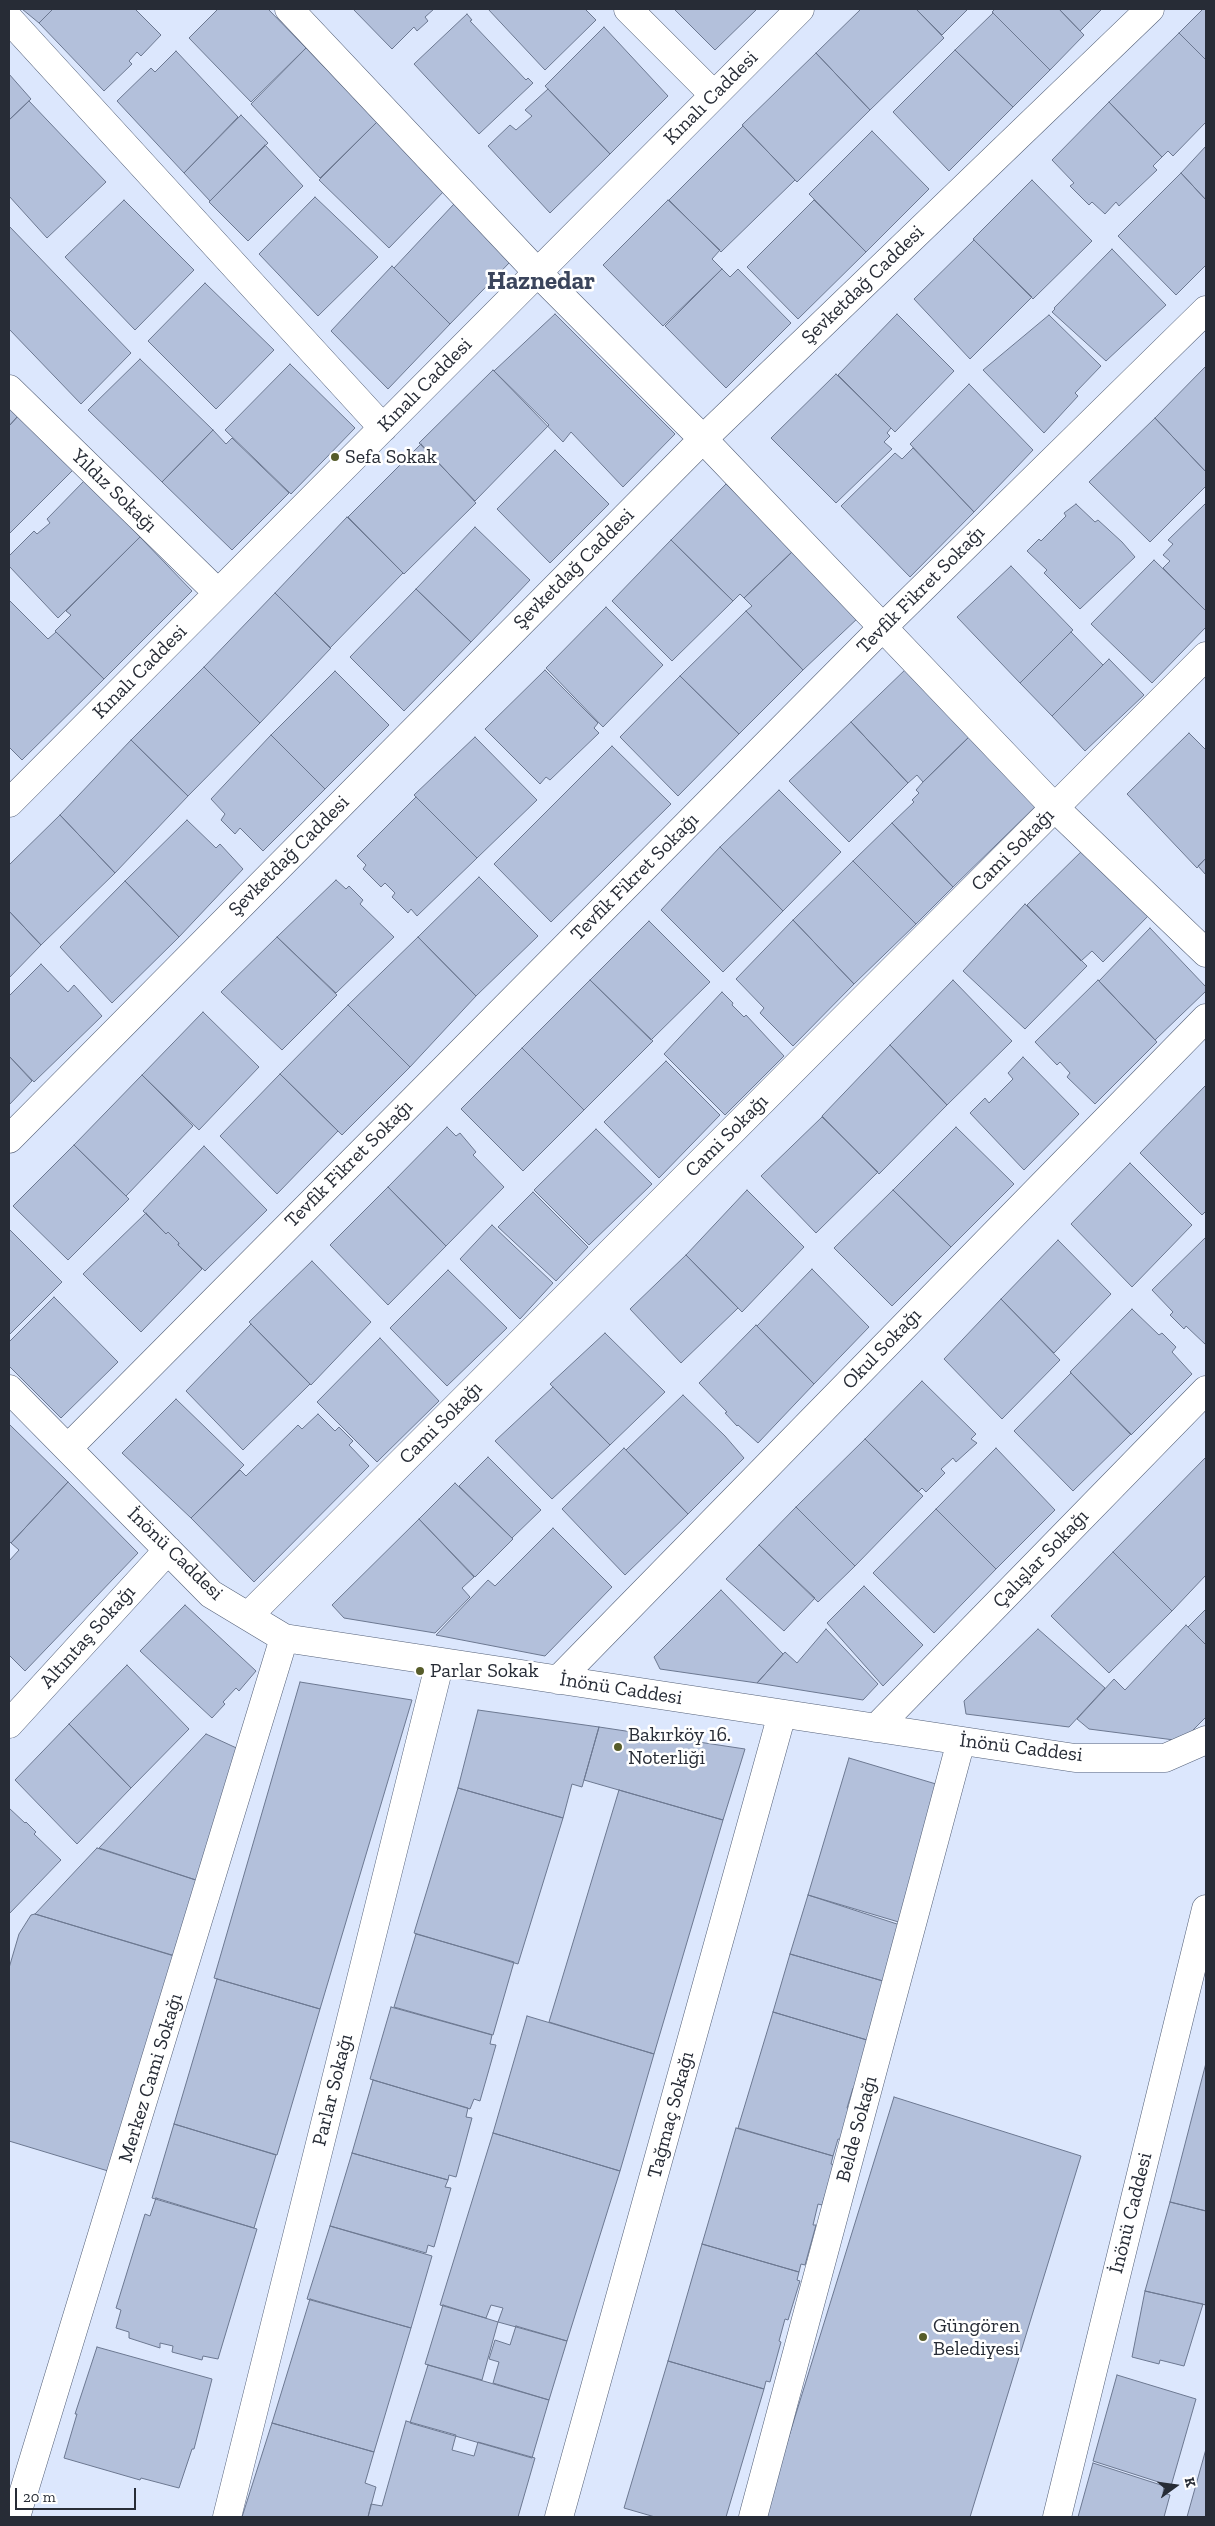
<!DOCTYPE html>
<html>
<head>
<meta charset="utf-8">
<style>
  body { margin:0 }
  #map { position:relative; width:1215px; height:2526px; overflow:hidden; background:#dce7fd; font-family:"Zilla Slab",serif }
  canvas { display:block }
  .frame { position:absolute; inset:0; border:10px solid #272c36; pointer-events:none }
  .north { position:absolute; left:1150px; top:2461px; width:50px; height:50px; -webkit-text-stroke:4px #fff; paint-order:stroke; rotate:76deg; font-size:14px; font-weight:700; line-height:20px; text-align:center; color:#272c36 }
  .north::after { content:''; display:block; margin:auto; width:18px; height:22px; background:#272c36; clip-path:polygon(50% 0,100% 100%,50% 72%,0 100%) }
  .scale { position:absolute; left:15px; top:2488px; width:121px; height:22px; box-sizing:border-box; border:2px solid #272c36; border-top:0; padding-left:6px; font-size:15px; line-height:18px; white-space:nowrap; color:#272c36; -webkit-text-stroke:4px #fff; paint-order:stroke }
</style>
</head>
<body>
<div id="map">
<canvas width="1215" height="2526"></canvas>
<div class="frame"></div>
<div class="north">K</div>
<div class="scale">20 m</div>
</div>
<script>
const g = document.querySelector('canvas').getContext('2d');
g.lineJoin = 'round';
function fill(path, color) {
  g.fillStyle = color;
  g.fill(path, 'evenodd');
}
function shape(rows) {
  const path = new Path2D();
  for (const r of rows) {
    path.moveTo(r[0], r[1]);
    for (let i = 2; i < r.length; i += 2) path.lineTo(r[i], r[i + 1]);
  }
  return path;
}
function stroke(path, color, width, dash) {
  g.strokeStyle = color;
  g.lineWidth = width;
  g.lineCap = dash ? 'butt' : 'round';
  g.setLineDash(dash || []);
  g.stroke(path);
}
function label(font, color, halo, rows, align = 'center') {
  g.font = font + ' "Zilla Slab",serif';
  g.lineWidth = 5;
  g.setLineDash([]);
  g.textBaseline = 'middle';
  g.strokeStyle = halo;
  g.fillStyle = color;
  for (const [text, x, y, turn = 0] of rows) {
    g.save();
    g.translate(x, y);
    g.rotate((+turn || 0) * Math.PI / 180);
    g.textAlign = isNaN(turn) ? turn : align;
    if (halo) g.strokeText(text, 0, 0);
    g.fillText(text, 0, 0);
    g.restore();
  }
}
const building = shape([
  [22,9,53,9,39,23,22,9],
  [53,9,135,9,161,35,141,56,137,52,129,61,132,64,104,91,39,23,53,9],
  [215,9,268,9,306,48,251,102,189,38,217,10,215,9],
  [353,9,434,9,425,17,428,21,417,31,414,27,392,49,353,9],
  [488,9,585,9,596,20,545,70,488,9],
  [674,9,757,9,715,50,674,9],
  [861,9,916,9,944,38,870,110,816,53,861,9],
  [916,9,968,9,942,35,916,9],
  [995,9,1059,9,1084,35,1050,70,992,12,995,9],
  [1059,9,1102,9,1080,31,1059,9],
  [1203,9,1206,9,1206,60,1179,33,1203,9],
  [993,13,1050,70,1013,107,955,50,993,13],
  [467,14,472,20,470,21,526,80,528,78,533,83,479,134,414,64,467,14],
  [604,27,668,96,610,154,545,86,604,27],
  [1179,33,1206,60,1206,122,1173,156,1168,151,1162,157,1109,102,1179,33],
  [306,48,377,122,320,178,251,104,306,48],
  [955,50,1013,107,949,171,893,112,955,50],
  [176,51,238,117,184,173,117,101,151,68,155,72,176,51],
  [816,53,870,110,797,182,742,125,816,53],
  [9,74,31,99,9,120,9,74],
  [548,89,610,154,550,213,488,146,510,125,516,130,532,116,525,110,548,89],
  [29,101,106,182,47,238,9,196,9,120,29,101],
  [1109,102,1162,157,1153,166,1157,170,1119,206,1116,202,1105,214,1092,202,1089,205,1070,186,1074,183,1052,160,1109,102],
  [241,115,268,143,210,201,184,173,241,115],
  [377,122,446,189,389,248,319,180,377,122],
  [743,126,795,180,721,252,669,200,743,126],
  [872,131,929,189,866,252,809,194,872,131],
  [265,145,303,186,248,241,209,202,265,145],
  [1206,146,1206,200,1181,173,1206,146],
  [1181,173,1206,200,1206,265,1176,295,1118,236,1181,173],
  [1032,180,1092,241,1033,299,973,239,1032,180],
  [315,197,378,257,318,316,259,254,315,197],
  [124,200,194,270,135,330,65,257,124,200],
  [668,200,720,250,712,259,722,269,663,326,603,265,668,200],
  [814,200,866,252,798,319,747,267,814,200],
  [454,204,510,262,450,324,394,268,454,204],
  [9,226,131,353,81,404,9,329,9,226],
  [974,240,1032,297,970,359,914,299,974,240],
  [1112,249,1166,305,1106,361,1052,312,1055,309,1054,308,1112,249],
  [392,266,450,324,388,389,331,331,392,266],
  [722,269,730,277,738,269,791,323,726,388,665,326,722,269],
  [205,283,274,350,216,409,148,341,205,283],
  [555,314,675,434,623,487,571,432,563,442,494,371,555,314],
  [897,314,954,371,895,432,838,375,897,314],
  [1049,315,1101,366,1075,393,1078,396,1044,433,983,370,1049,315],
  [140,359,213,430,162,482,88,410,140,359],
  [290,364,355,428,291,494,225,430,290,364],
  [1206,366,1206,472,1155,418,1206,366],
  [493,370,549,425,475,501,419,443,493,370],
  [836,374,891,428,887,433,890,436,884,442,892,449,836,503,771,438,836,374],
  [969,384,1033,450,974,512,910,444,969,384],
  [9,406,18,416,9,426,9,406],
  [18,416,74,469,9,534,9,426,18,416],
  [1155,418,1206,472,1206,486,1150,542,1089,482,1155,418],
  [213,430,226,444,232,438,289,493,232,550,162,482,213,430],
  [421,444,476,503,404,574,348,517,421,444],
  [913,448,974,512,910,577,841,506,895,453,902,459,913,448],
  [555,450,609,504,550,563,497,509,555,450],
  [85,480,140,537,58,618,9,566,9,556,34,531,37,534,50,523,47,519,85,480],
  [726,484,793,551,744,598,740,594,733,601,671,540,726,484],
  [1206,503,1206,611,1163,568,1170,561,1163,555,1173,544,1168,540,1206,503],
  [1076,504,1095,522,1098,520,1122,542,1135,557,1080,609,1044,573,1047,570,1027,551,1039,539,1041,541,1066,516,1064,513,1076,504],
  [347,517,403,573,330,648,275,593,347,517],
  [475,527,530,580,471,642,416,589,475,527],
  [140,537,192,591,104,679,55,631,71,615,66,611,140,537],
  [671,540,733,601,672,661,612,601,671,540],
  [793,551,859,617,803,670,746,611,752,606,744,598,793,551],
  [1154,560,1206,611,1206,627,1152,683,1091,624,1154,560],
  [1011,566,1073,630,1020,683,957,617,1011,566],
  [416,589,471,642,404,711,350,657,416,589],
  [275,593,331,648,260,723,204,667,275,593],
  [9,600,48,639,56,632,104,679,22,760,9,747,9,600],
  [606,607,663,665,603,727,546,668,606,607],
  [746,611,803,670,739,734,680,676,746,611],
  [1071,632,1103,665,1052,716,1020,683,1071,632],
  [1109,659,1144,695,1085,751,1052,716,1109,659],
  [204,667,260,723,188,796,131,740,204,667],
  [908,667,973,733,923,782,917,775,908,783,851,722,908,667],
  [545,670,598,723,594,728,599,733,550,780,546,777,540,784,485,729,545,670],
  [335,671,389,725,325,789,271,735,335,671],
  [680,676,739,734,678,796,620,737,680,676],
  [851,722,908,783,849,842,789,781,851,722],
  [973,733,1040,802,953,887,892,823,914,802,912,800,919,793,916,790,923,782,973,733],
  [1189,733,1206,750,1206,858,1197,868,1127,794,1189,733],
  [271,735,325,789,263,851,240,828,235,834,221,820,225,814,211,799,271,735],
  [475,737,537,800,477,858,414,795,475,737],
  [131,740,188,796,115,873,60,815,131,740],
  [612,746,671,804,551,922,494,864,612,746],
  [779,790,841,852,783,911,720,847,779,790],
  [416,797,477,858,417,916,411,909,408,913,392,897,395,893,385,883,381,887,363,869,366,865,357,856,416,797],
  [60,815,115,873,41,945,9,911,9,865,60,815],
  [187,820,216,848,220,844,243,869,179,937,125,881,187,820],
  [892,823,953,887,916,924,853,861,892,823],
  [720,847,783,911,723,972,661,910,720,847],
  [1086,847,1150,914,1103,962,1092,951,1081,961,1027,905,1086,847],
  [1206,858,1206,875,1198,866,1206,858],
  [853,861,916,924,854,984,793,920,853,861],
  [479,877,538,936,476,996,418,937,479,877],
  [336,880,346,889,349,886,363,900,360,904,394,937,336,993,277,937,336,880],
  [125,881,179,937,112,1003,60,947,125,881],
  [1025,904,1087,966,1025,1029,963,971,1025,904],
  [9,911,41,945,9,978,9,911],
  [793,920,854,984,793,1046,760,1013,764,1008,736,979,793,920],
  [649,921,710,982,651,1040,590,980,649,921],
  [1150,928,1206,987,1206,991,1155,1040,1099,981,1150,928],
  [277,937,337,995,282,1050,221,992,277,937],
  [418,937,476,996,410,1067,348,1005,418,937],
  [41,964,68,992,74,985,102,1016,34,1082,9,1056,9,996,41,964],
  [590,980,653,1041,584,1110,522,1048,590,980],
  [953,980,1012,1041,947,1105,890,1045,953,980],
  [1098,980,1157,1042,1095,1104,1067,1077,1070,1073,1060,1062,1057,1065,1035,1042,1098,980],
  [722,992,733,1003,732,1005,744,1017,746,1015,784,1056,725,1115,664,1054,722,992],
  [348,1005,410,1067,342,1135,280,1074,348,1005],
  [203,1012,259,1067,199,1130,142,1075,203,1012],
  [890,1045,947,1105,879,1174,822,1116,890,1045],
  [522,1048,584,1110,523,1171,461,1109,522,1048],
  [9,1056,32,1081,9,1105,9,1056],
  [1023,1057,1079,1114,1024,1170,970,1113,985,1098,989,1103,1013,1079,1008,1073,1023,1057],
  [666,1061,720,1115,659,1178,604,1122,666,1061],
  [280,1074,338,1131,277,1194,220,1136,280,1074],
  [142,1075,193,1126,126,1196,74,1145,142,1075],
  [1206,1085,1206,1211,1202,1215,1140,1153,1206,1085],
  [822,1117,878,1172,816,1233,761,1176,822,1117],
  [447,1127,456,1136,460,1133,476,1152,473,1155,504,1187,446,1246,388,1187,447,1127],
  [956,1127,1014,1184,951,1247,893,1190,956,1127],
  [596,1129,652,1184,589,1245,534,1190,596,1129],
  [74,1145,129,1199,68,1260,13,1206,74,1145],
  [204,1146,267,1210,205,1271,178,1245,179,1243,168,1232,166,1234,143,1211,204,1146],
  [1130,1163,1192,1225,1132,1287,1071,1224,1130,1163],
  [388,1187,446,1246,388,1305,330,1245,388,1187],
  [747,1190,804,1247,742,1312,686,1255,747,1190],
  [893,1190,951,1247,892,1306,834,1248,893,1190],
  [533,1192,588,1247,556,1281,498,1227,533,1192],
  [146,1213,166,1234,168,1232,179,1243,178,1245,202,1269,141,1332,83,1274,146,1213],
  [492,1225,553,1283,520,1319,460,1259,492,1225],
  [9,1229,62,1282,9,1335,9,1229],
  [1206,1237,1206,1345,1186,1326,1184,1329,1170,1315,1173,1312,1152,1290,1206,1237],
  [1058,1240,1111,1294,1054,1353,1001,1299,1058,1240],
  [686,1255,738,1308,681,1363,630,1309,686,1255],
  [312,1261,371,1322,311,1385,249,1322,312,1261],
  [812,1269,869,1327,814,1384,757,1326,812,1269],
  [448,1270,507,1328,447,1386,390,1328,448,1270],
  [54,1297,118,1362,61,1418,9,1366,9,1342,54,1297],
  [1001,1299,1060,1360,1002,1419,944,1359,1001,1299],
  [1132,1309,1159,1335,1162,1333,1176,1347,1172,1352,1192,1374,1131,1435,1070,1372,1132,1309],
  [251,1324,310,1384,243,1450,186,1391,251,1324],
  [756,1325,814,1384,758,1443,738,1425,737,1426,725,1413,727,1412,699,1383,756,1325],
  [605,1333,665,1392,610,1445,550,1384,605,1333],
  [380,1338,439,1401,377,1462,317,1402,380,1338],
  [1071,1373,1131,1434,1073,1491,1014,1431,1071,1373],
  [922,1381,976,1434,971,1439,977,1443,956,1462,953,1458,941,1469,945,1473,926,1492,922,1488,918,1492,865,1439,922,1381],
  [553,1387,610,1445,552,1499,495,1441,553,1387],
  [683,1395,725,1436,744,1458,688,1514,626,1450,683,1395],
  [176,1399,244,1465,191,1518,122,1453,176,1399],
  [318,1414,335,1431,339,1427,353,1441,349,1445,369,1466,254,1582,191,1518,240,1470,246,1476,298,1425,302,1429,318,1414],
  [9,1424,68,1482,11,1543,9,1541,9,1424],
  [865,1439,923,1496,855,1566,796,1507,865,1439],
  [624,1448,688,1514,625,1575,562,1509,624,1448],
  [996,1448,1055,1510,996,1569,936,1509,996,1448],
  [488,1457,541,1510,512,1538,459,1486,488,1457],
  [1206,1457,1206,1575,1172,1611,1113,1552,1206,1457],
  [68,1482,138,1553,25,1671,9,1655,9,1561,19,1550,11,1543,68,1482],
  [455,1483,513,1539,475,1577,419,1519,455,1483],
  [796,1507,855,1566,818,1602,759,1545,796,1507],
  [936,1509,996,1569,934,1633,873,1573,936,1509],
  [419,1519,474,1577,462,1588,470,1597,435,1633,344,1618,332,1605,419,1519],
  [553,1528,612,1587,545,1656,436,1635,488,1580,495,1586,553,1528],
  [759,1545,815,1598,784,1631,726,1579,759,1545],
  [1113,1552,1172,1611,1109,1673,1051,1616,1113,1552],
  [864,1586,923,1645,883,1686,827,1623,864,1586],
  [721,1590,783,1654,757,1683,660,1669,654,1657,721,1590],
  [185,1605,256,1671,239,1691,236,1688,223,1702,225,1704,212,1718,140,1651,185,1605],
  [1206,1609,1206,1645,1188,1627,1206,1609],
  [1186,1625,1206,1645,1206,1717,1182,1741,1089,1729,1077,1719,1114,1679,1125,1690,1186,1625],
  [826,1629,878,1684,863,1700,757,1683,785,1652,797,1663,826,1629],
  [1038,1629,1105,1688,1069,1727,966,1714,964,1701,1038,1629],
  [127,1665,189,1729,131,1788,69,1724,127,1665],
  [300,1682,412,1700,320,2009,214,1978,300,1682],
  [478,1710,599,1727,582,1787,572,1784,563,1818,458,1788,478,1710],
  [69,1724,131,1788,77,1844,15,1780,69,1724],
  [599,1727,745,1749,723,1820,584,1780,599,1727],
  [206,1734,243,1751,202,1882,99,1848,206,1734],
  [849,1758,946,1787,902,1923,808,1895,849,1758],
  [458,1788,563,1818,518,1964,414,1933,458,1788],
  [619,1790,723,1820,654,2054,549,2022,619,1790],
  [9,1808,25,1823,26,1822,36,1832,34,1834,61,1860,9,1914,9,1808],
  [97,1848,205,1883,184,1959,35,1914,97,1848],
  [808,1895,900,1925,883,1981,790,1954,808,1895],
  [35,1914,182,1958,118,2174,9,2141,9,1968,19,1934,31,1915,35,1914],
  [416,1934,514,1962,493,2035,394,2007,416,1934],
  [790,1954,883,1981,867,2040,773,2012,790,1954],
  [217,1979,320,2009,277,2155,174,2124,217,1979],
  [391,2007,492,2035,490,2044,496,2045,480,2101,474,2099,470,2109,370,2079,391,2007],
  [773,2012,867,2040,858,2089,853,2088,847,2108,852,2109,842,2140,838,2139,833,2156,738,2128,773,2012],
  [527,2016,654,2054,620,2171,493,2133,527,2016],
  [1206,2063,1206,2211,1170,2202,1206,2063],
  [373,2080,468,2108,466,2117,472,2118,456,2177,449,2175,448,2180,352,2153,373,2080],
  [894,2097,1081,2156,970,2517,764,2517,894,2097],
  [174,2124,276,2155,254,2228,152,2198,174,2124],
  [736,2128,833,2156,831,2164,835,2165,822,2205,818,2204,813,2225,816,2225,805,2265,801,2264,799,2272,702,2244,736,2128],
  [493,2133,620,2171,567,2341,498,2322,503,2308,491,2305,486,2318,440,2305,493,2133],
  [352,2153,448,2180,445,2187,451,2188,434,2247,428,2245,426,2253,330,2226,352,2153],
  [156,2198,257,2229,218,2359,203,2356,202,2360,172,2352,173,2346,160,2343,160,2348,129,2338,129,2332,116,2328,121,2310,116,2308,145,2214,150,2216,156,2198],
  [1170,2202,1206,2211,1206,2305,1145,2291,1170,2202],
  [330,2226,432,2256,411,2328,307,2299,330,2226],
  [702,2244,799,2272,797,2280,800,2281,788,2320,785,2319,779,2341,781,2342,770,2382,766,2381,764,2389,668,2361,702,2244],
  [1145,2291,1203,2304,1184,2366,1160,2360,1159,2364,1132,2357,1145,2291],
  [310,2299,411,2328,374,2452,272,2423,310,2299],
  [443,2305,498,2322,482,2380,425,2364,443,2305],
  [516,2326,567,2341,549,2400,493,2383,499,2362,489,2359,495,2340,510,2345,516,2326],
  [97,2347,212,2379,194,2449,192,2449,179,2488,141,2478,140,2480,64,2458,77,2414,75,2414,97,2347],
  [668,2361,764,2389,726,2517,655,2517,624,2508,668,2361],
  [428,2365,549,2400,532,2458,410,2423,428,2365],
  [1117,2375,1196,2399,1171,2486,1093,2461,1117,2375],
  [406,2421,456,2435,452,2450,474,2456,478,2442,535,2458,518,2517,368,2517,371,2504,382,2506,406,2421],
  [272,2423,374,2452,365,2483,376,2487,368,2517,242,2517,272,2423],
  [1206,2449,1206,2517,1187,2517,1206,2449],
  [1093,2463,1164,2486,1163,2493,1170,2495,1164,2517,1078,2517,1093,2463]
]);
fill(building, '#b3c0db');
stroke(building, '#6c7891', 1);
const minor = shape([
  [289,9,537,272,703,439,1055,808,1206,953],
  [628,9,714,95],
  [9,19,383,428],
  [9,389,218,593],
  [9,803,800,9],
  [9,1139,703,439,1150,9],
  [9,1389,211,1594,284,1638,1075,1758,1165,1758,1206,1740],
  [68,1448,883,627,1206,310],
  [248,1616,1206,656],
  [558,1680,1206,1018],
  [9,1724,168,1550],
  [876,1728,1206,1390],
  [16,2517,284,1638],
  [227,2517,440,1662],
  [559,2517,782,1714],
  [753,2517,961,1741],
  [1057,2517,1206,1909]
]);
stroke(minor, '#556179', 29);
stroke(minor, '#fff', 28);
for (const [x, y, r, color] of [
  [335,457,5,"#565c2a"],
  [420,1671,5,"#565c2a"],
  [618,1747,5,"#565c2a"],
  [923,2337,5,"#565c2a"]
]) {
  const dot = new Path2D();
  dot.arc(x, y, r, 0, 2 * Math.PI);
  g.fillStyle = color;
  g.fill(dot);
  stroke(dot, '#fff', 2);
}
label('20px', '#272c36', '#fff', [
  ["Kınalı Caddesi",711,98,-45],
  ["Şevketdağ Caddesi",863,285,-44],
  ["Kınalı Caddesi",425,385,-45],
  ["Yıldız Sokağı",114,491,44],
  ["Şevketdağ Caddesi",574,569,-45],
  ["Tevfik Fikret Sokağı",921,590,-45],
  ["Kınalı Caddesi",140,672,-45],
  ["Cami Sokağı",1013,850,-45],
  ["Şevketdağ Caddesi",289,856,-45],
  ["Tevfik Fikret Sokağı",635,877,-45],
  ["Cami Sokağı",727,1136,-45],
  ["Tevfik Fikret Sokağı",349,1164,-45],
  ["Okul Sokağı",882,1349,-46],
  ["Cami Sokağı",441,1423,-45],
  ["İnönü Caddesi",175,1554,44],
  ["Çalışlar Sokağı",1041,1559,-46],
  ["Altıntaş Sokağı",88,1637,-48],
  ["İnönü Caddesi",621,1689,9],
  ["İnönü Caddesi",1021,1748,7],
  ["Merkez Cami Sokağı",151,2078,-73],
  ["Parlar Sokağı",333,2090,-76],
  ["Tağmaç Sokağı",671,2115,-75],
  ["Belde Sokağı",857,2129,-75],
  ["İnönü Caddesi",1131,2213,-76]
]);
label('20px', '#272c36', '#fff', [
  ["Sefa Sokak",345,457],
  ["Parlar Sokak",430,1671],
  ["Bakırköy 16.",628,1735],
  ["Noterliği",628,1758],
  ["Güngören",933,2326],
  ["Belediyesi",933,2349]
], 'left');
label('bold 25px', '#3b455c', '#fff', [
  ["Haznedar",541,282]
]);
</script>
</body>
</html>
